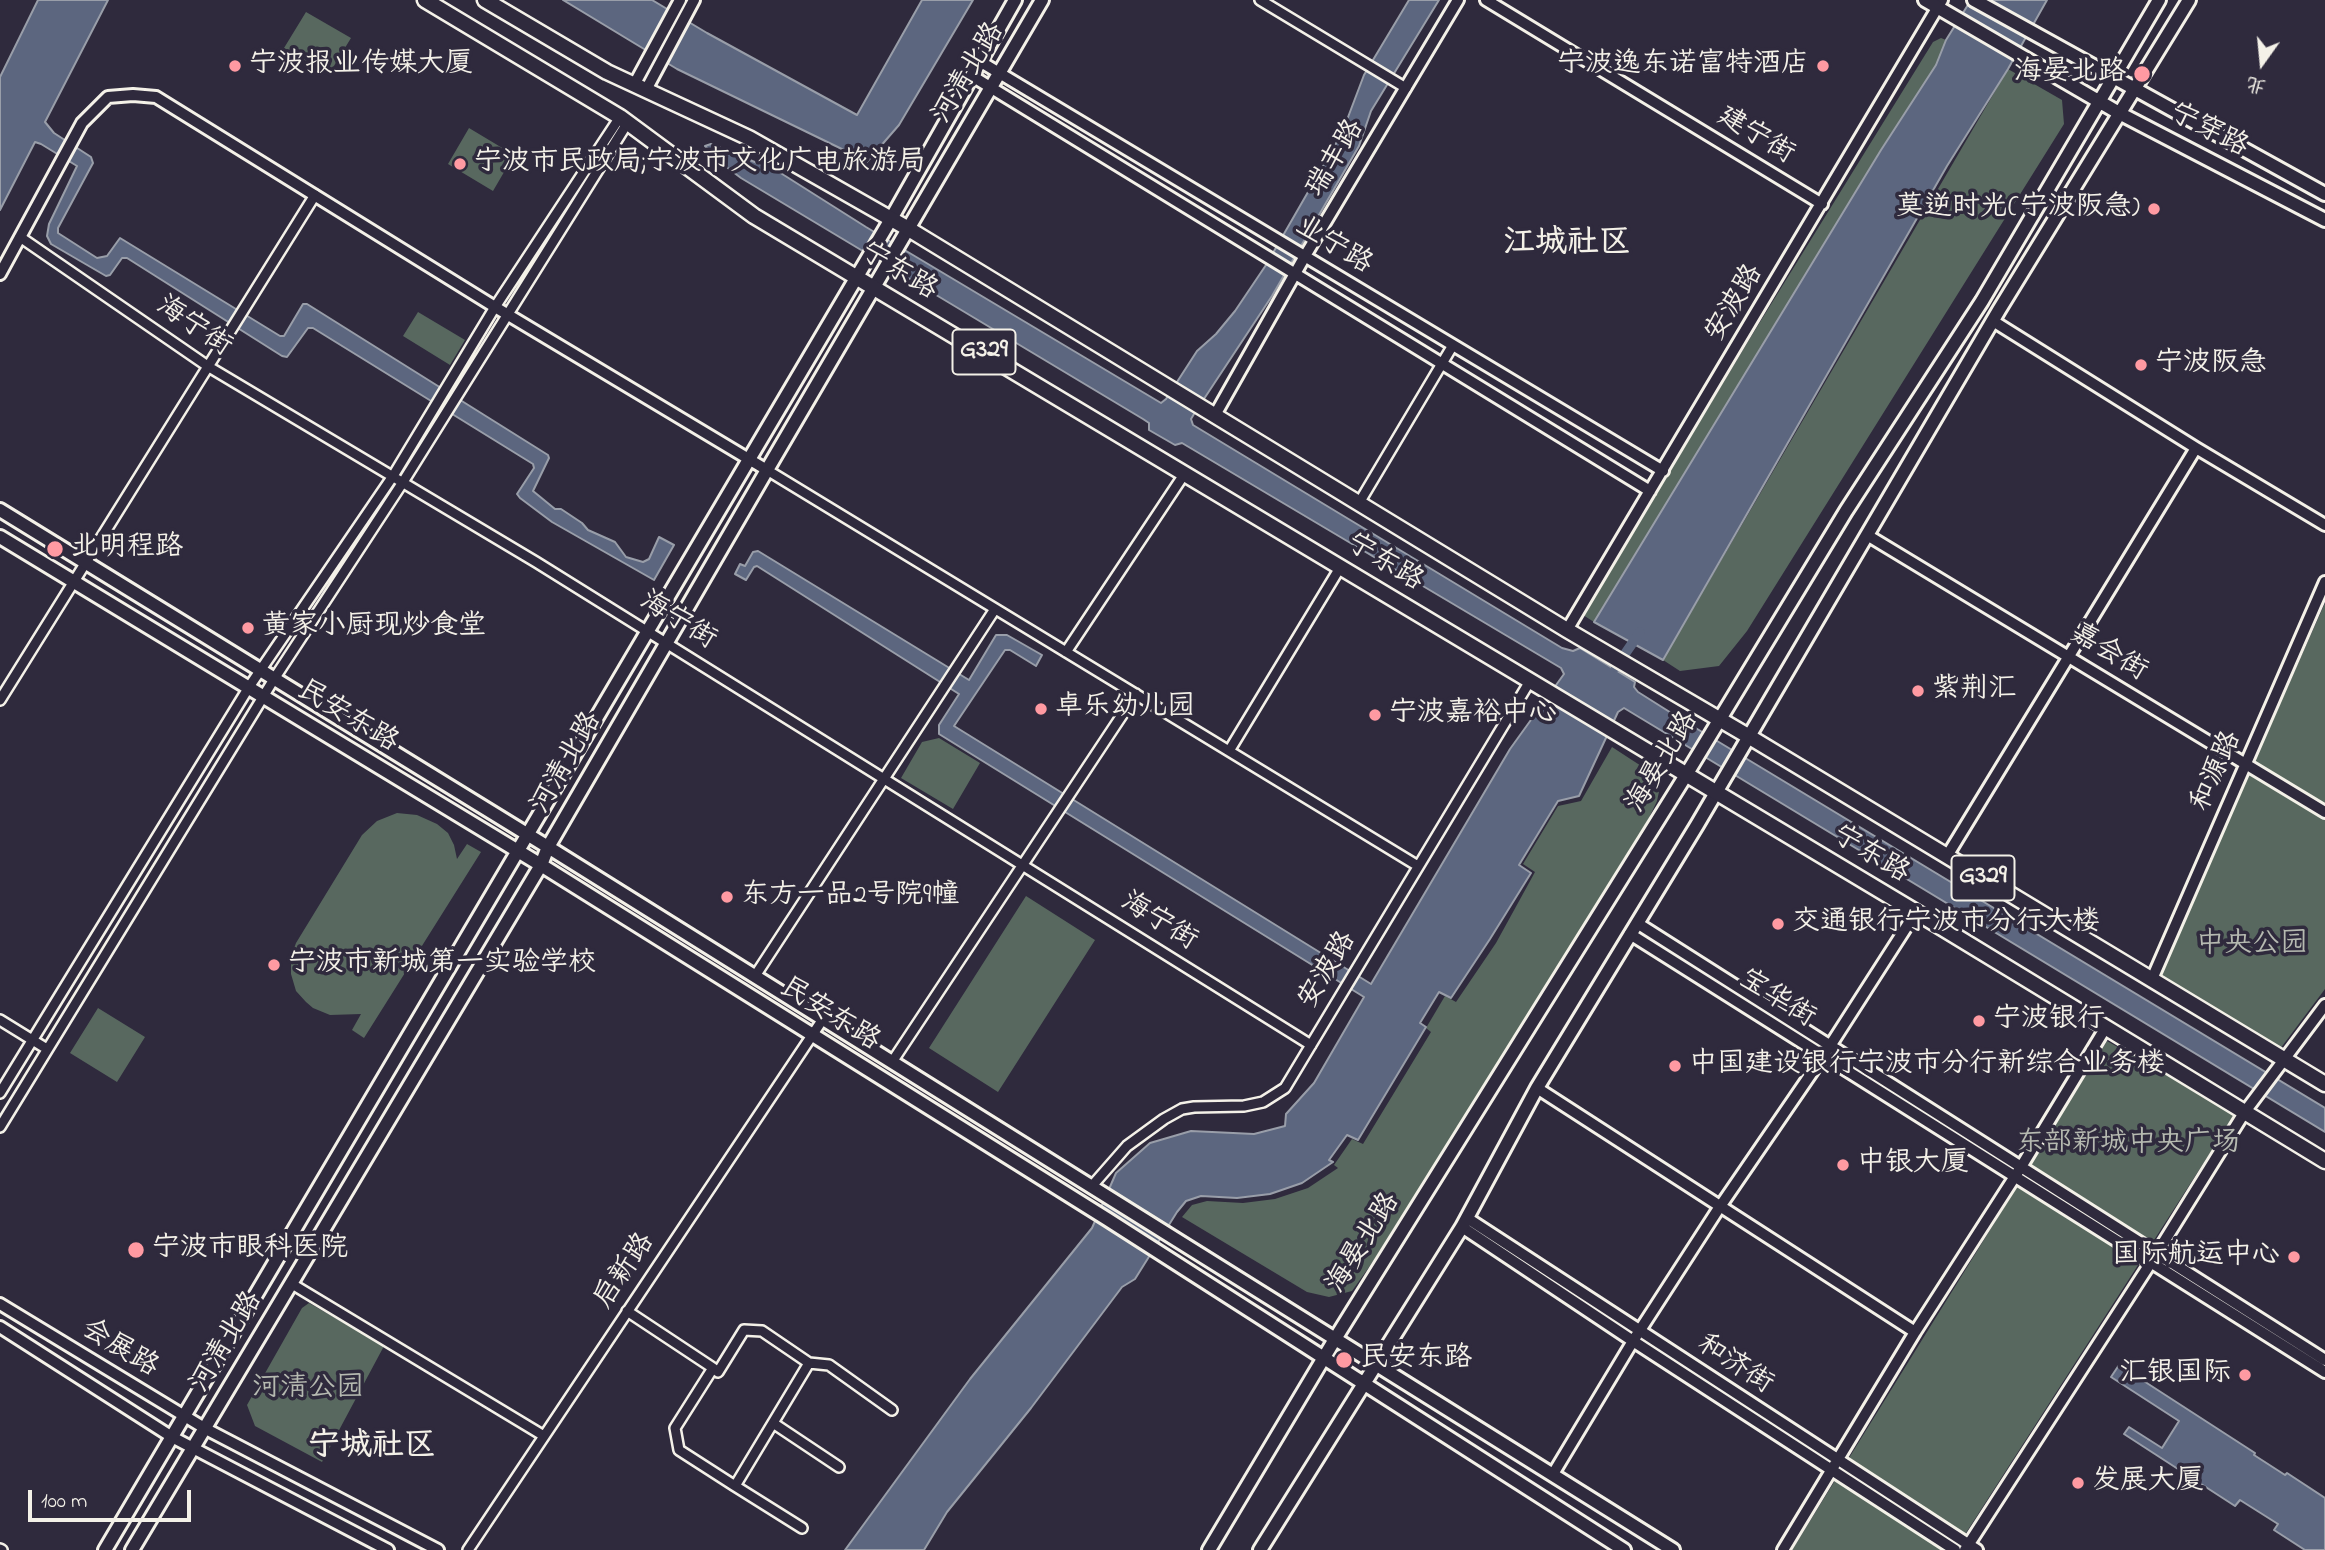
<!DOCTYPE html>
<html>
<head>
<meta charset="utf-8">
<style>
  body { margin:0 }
  #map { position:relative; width:2325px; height:1550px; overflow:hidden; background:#2f2a3d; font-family:"Indie Flower","LXGW WenKai TC",sans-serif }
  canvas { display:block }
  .north { position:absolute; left:2227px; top:28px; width:70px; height:70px; -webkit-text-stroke:5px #2f2a3d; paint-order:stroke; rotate:195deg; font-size:19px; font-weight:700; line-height:28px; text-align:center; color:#f4f1e8 }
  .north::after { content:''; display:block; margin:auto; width:24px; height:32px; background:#f4f1e8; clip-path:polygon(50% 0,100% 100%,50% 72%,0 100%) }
  .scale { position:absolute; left:28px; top:1490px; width:163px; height:32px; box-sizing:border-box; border:4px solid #f4f1e8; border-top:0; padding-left:9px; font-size:21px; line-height:24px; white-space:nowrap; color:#f4f1e8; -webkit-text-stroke:5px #2f2a3d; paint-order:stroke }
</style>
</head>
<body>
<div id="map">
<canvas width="2325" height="1550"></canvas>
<div class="north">北</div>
<div class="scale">100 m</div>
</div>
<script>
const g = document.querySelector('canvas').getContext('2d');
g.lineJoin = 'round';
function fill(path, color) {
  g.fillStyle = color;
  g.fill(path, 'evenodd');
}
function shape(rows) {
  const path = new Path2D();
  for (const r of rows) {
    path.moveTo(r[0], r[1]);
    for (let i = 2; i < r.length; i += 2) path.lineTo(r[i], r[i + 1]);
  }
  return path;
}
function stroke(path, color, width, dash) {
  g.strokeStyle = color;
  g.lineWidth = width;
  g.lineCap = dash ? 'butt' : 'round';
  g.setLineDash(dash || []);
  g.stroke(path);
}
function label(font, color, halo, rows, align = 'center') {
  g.font = font + ' "Indie Flower","LXGW WenKai TC",sans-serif';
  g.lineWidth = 7;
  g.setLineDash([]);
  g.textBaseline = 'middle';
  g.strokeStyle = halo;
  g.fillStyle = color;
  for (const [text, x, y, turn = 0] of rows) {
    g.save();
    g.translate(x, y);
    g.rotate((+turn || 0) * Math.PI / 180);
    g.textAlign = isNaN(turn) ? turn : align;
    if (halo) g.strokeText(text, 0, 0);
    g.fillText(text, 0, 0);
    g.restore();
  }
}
fill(shape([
  [306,12,351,38,329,74,284,48],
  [1941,38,1946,40,1936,65,1881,150,1594,622,1583,615,1752,335,1933,42],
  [2008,69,2062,100,2064,124,1747,631,1719,666,1680,671,1663,660],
  [469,128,514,155,493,191,448,164],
  [418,312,465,340,450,365,403,336],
  [2325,603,2325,989,2280,1049,2159,975],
  [939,738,980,763,953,809,901,778,922,742],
  [1612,747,1655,775,1660,787,1657,801,1648,820,1473,1103,1374,1260,1352,1291,1329,1297,1307,1292,1182,1217,1192,1205,1207,1201,1243,1203,1275,1199,1308,1188,1338,1168,1334,1165,1352,1139,1363,1144,1431,1032,1426,1028,1445,996,1456,1002,1496,943,1535,872,1523,864,1558,806,1581,801],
  [397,813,417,815,437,824,448,833,454,845,457,859,467,844,481,852,364,1038,352,1030,361,1014,330,1015,313,1008,306,1002,296,991,291,974,291,957,296,943,362,835,377,821],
  [1026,896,1095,940,998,1092,929,1048],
  [98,1008,145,1037,117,1082,70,1053],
  [2107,1041,2235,1114,1955,1550,1792,1550],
  [309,1303,384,1346,322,1462,255,1426,247,1405,302,1308]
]), '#58685f');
const water = shape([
  [38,0,108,0,45,122,54,133,91,157,93,163,58,228,58,233,97,258,107,256,120,238,280,336,284,336,303,304,307,304,548,455,549,458,533,491,555,509,561,509,582,523,588,530,615,542,626,557,643,562,649,559,659,537,674,545,654,580,552,522,520,498,517,494,534,468,533,464,313,328,308,328,287,357,282,356,127,258,122,258,110,275,106,276,51,244,47,236,49,224,77,166,41,144,35,142,0,210,0,77,38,0],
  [563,0,652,0,707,33,857,115,922,0,973,0,899,125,859,171,847,162,848,152,677,69,563,0],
  [1409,0,1439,0,1371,111,1359,146,1272,296,1194,414,1191,419,1193,425,1562,648,1573,651,1580,648,1635,682,1634,687,1638,692,1684,721,2325,1108,2325,1132,1624,708,1618,712,1579,796,1558,801,1519,865,1531,873,1490,939,1451,998,1439,992,1420,1023,1426,1027,1358,1140,1347,1135,1329,1160,1333,1162,1302,1183,1270,1194,1237,1198,1201,1196,1186,1201,1177,1212,1135,1279,1122,1287,1031,1408,947,1512,924,1550,845,1550,970,1379,1092,1228,1116,1173,1150,1143,1191,1131,1254,1134,1285,1126,1286,1114,1314,1083,1364,997,939,734,939,725,959,694,757,566,754,567,746,580,735,574,740,564,745,566,753,552,758,551,969,680,996,635,1007,635,1042,655,1036,666,1010,650,1005,650,954,726,1371,984,1510,749,1564,674,1561,668,1182,443,1175,445,1149,430,1149,423,1143,419,741,178,716,159,705,146,711,144,779,172,866,227,1161,403,1166,399,1197,351,1216,334,1235,311,1266,265,1342,133,1364,75,1409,0],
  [1971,0,2047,0,2008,69,1947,166,1663,660,1594,622,1881,150,1936,65,1946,40,1971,0],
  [2119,1365,2255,1453,2254,1455,2285,1475,2287,1473,2325,1498,2325,1550,2305,1550,2274,1530,2278,1524,2240,1500,2235,1506,2124,1434,2129,1427,2162,1448,2179,1421,2111,1377,2119,1365]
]);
fill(water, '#5c667f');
stroke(water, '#999ea9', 2);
stroke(shape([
  [1616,667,1640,632]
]), '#5c667f', 10);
const minor = shape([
  [1260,0,1406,88],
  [20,237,209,367,536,562,1311,1045],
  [767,470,1418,866],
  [1359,503,1453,345],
  [1066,652,1185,473],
  [0,700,315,195],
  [1229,751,1341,566],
  [755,976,995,609],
  [0,1020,47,1049],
  [892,1062,1136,694],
  [0,1093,249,687,393,476,495,307,620,117],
  [0,1127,274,679,403,482,628,122],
  [1091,1187,1127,1146,1164,1119,1182,1109,1194,1107,1244,1106,1263,1102,1285,1088,1530,681],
  [292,1284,544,1436],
  [627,1311,707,1364,713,1368,718,1372,744,1330,762,1331,809,1363,735,1486,679,1450,675,1428,713,1368],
  [809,1363,829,1365,892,1410],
  [773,1423,839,1467],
  [735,1486,802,1528],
  [0,1549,2,1550],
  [468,1550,823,1019]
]);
const tertiary = shape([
  [1486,0,1822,204],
  [981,62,1663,471],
  [972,76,1650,491],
  [634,85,680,0],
  [646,90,694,0],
  [0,274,82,123,108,97,133,95,156,97,495,307,767,470],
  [1993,321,2196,448,2325,525],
  [1215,415,1305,256,1458,0],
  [1867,535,2325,812],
  [1567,630,1942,0],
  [1947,856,2196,448],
  [1637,923,2325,1360],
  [1630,934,2325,1372],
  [2152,979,2325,582],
  [1537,1088,1915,1332,1783,1550],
  [1467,1218,1977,1550],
  [1462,1227,1633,1341,1955,1550],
  [0,1304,206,1429,438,1550],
  [0,1327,172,1437,388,1550],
  [1915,1332,2021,1167,2106,1027],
  [1553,1474,1633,1341,1717,1211,1830,1046,1916,912],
  [1965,1550,2157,1253,2244,1113,2325,1005]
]);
const secondary = shape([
  [1925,0,2119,113,2325,220],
  [1974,0,2325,194],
  [0,510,548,847,1673,1550],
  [0,537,541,865,1107,1219,1624,1550],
  [105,1550,891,219,1015,0],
  [132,1550,541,865,548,847,767,470,1042,0],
  [1209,1550,1335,1339,1686,775,1846,511,1982,301,2159,0],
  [1260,1550,1462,1227,1537,1088,1697,825,1999,310,2189,0]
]);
const primary = shape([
  [425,0,620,117,754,216,1916,912,2325,1161],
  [485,0,607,72,749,138,907,228,1567,630,1748,736,2325,1084]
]);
stroke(minor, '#f4f1e8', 14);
stroke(tertiary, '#f4f1e8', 16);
stroke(secondary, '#f4f1e8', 18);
stroke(primary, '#f4f1e8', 19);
stroke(minor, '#2f2a3d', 9);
stroke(tertiary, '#2f2a3d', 10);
stroke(secondary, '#2f2a3d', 12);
stroke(primary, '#2f2a3d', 14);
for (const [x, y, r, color] of [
  [235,66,7,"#ff9aa2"],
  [1823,66,7,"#ff9aa2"],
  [2142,74,9,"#ff9aa2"],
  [460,164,7,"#ff9aa2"],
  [2154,209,7,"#ff9aa2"],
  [2141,365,7,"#ff9aa2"],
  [55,549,9,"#ff9aa2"],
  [248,628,7,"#ff9aa2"],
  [1918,691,7,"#ff9aa2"],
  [1041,709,7,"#ff9aa2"],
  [1375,715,7,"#ff9aa2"],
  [727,897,7,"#ff9aa2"],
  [1778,924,7,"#ff9aa2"],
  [274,965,7,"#ff9aa2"],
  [1979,1021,7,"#ff9aa2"],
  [1675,1066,7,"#ff9aa2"],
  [1843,1165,7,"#ff9aa2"],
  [136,1250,9,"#ff9aa2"],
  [2294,1257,7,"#ff9aa2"],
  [1344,1360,9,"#ff9aa2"],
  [2245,1375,7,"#ff9aa2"],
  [2078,1483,7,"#ff9aa2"]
]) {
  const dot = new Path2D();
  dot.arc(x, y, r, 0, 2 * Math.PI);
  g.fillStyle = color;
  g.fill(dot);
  stroke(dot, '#2f2a3d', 2.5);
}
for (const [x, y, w] of [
  [984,352,63],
  [1983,878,63]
]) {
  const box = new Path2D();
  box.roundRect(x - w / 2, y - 22.5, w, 45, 5);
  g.fillStyle = '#2f2a3d';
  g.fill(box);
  stroke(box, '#f4f1e8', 2);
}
label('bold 26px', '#f4f1e8', null, [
  ["G329",984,352],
  ["G329",1983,878]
]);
label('28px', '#f4f1e8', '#2f2a3d', [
  ["宁波报业传媒大厦",249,66],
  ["宁波逸东诺富特酒店",1809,66,"right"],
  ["海晏北路",2126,74,"right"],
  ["宁波市民政局;宁波市文化广电旅游局",474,164],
  ["莫逆时光(宁波阪急)",2140,209,"right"],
  ["宁波阪急",2155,365],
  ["北明程路",71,549],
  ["黄家小厨现炒食堂",262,628],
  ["紫荆汇",1932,691],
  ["卓乐幼儿园",1055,709],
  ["宁波嘉裕中心",1389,715],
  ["东方一品2号院9幢",741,897],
  ["交通银行宁波市分行大楼",1792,924],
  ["宁波市新城第一实验学校",288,965],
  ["宁波银行",1993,1021],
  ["中国建设银行宁波市分行新综合业务楼",1689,1066],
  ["中银大厦",1857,1165],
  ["宁波市眼科医院",152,1250],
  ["国际航运中心",2280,1257,"right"],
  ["民安东路",1360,1360],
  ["汇银国际",2231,1375,"right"],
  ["发展大厦",2092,1483]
], 'left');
label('28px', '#f4f1e8', '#2f2a3d', [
  ["河清北路",970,74,-59],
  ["宁穿路",2208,132,27],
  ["建宁街",1755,137,31],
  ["瑞丰路",1337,159,-59],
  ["业宁路",1333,247,31],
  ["宁东路",898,273,31],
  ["安波路",1736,304,-59],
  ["海宁街",193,328,34],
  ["宁东路",1384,564,31],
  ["海宁街",677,622,32],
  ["嘉会街",2108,654,31],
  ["民安东路",347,718,31],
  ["海晏北路",1664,763,-59],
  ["河清北路",568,764,-60],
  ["和源路",2218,772,-66],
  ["宁东路",1870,856,31],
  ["海宁街",1158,923,32],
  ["安波路",1329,971,-59],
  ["宝华街",1776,1000,32],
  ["民安东路",829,1016,32],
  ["海晏北路",1365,1244,-58],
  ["启新路",626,1272,-56],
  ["河清北路",228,1343,-59],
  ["会展路",119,1350,31],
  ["和济街",1734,1366,33]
]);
label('28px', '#b6bab1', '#2f2a3d', [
  ["中央公园",2252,946],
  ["东部新城中央广场",2128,1145],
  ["河清公园",308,1390]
]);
label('bold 32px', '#f4f1e8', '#2f2a3d', [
  ["江城社区",1567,246],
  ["宁城社区",372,1449]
]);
</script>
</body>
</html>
